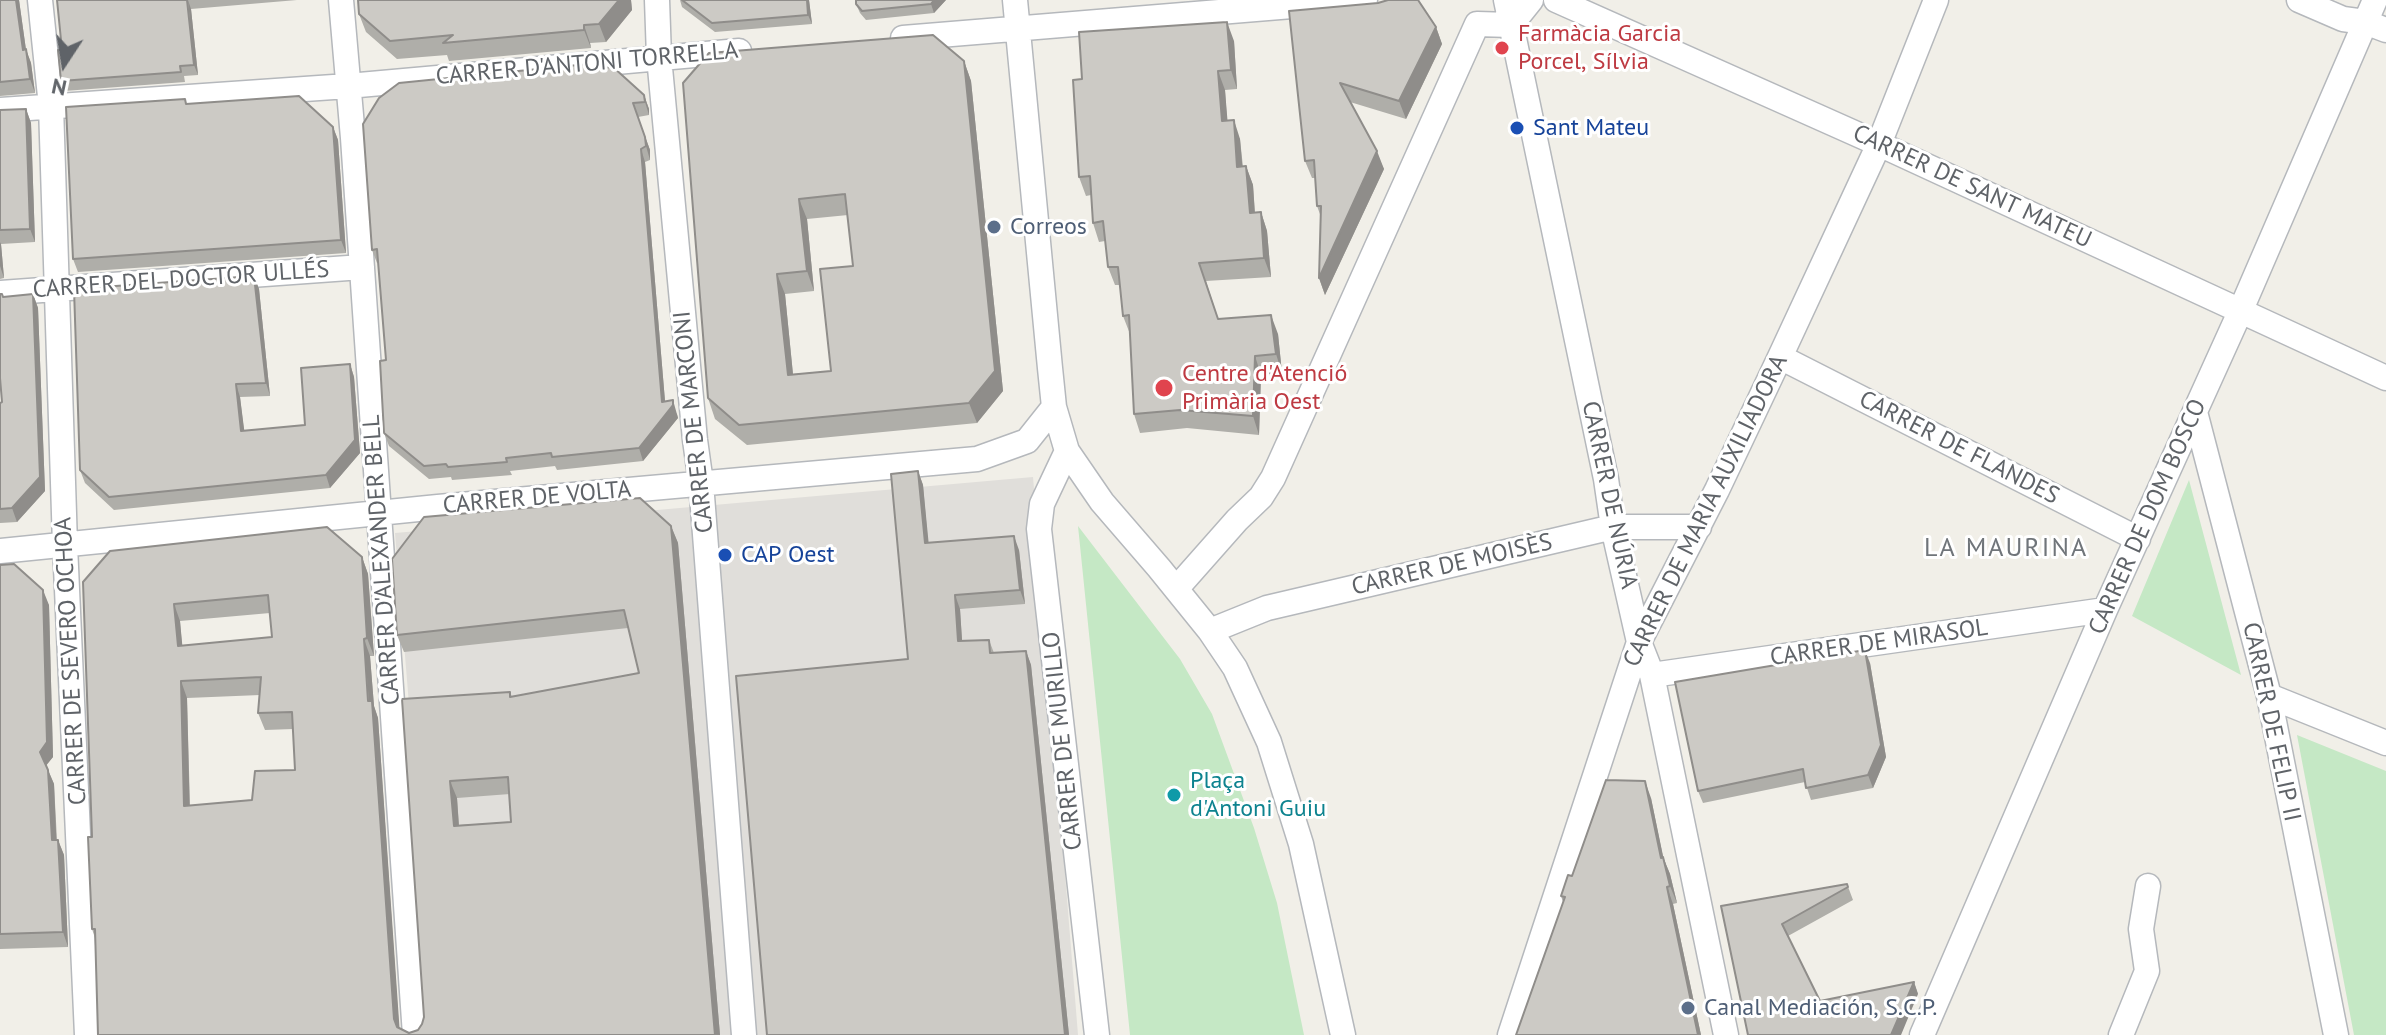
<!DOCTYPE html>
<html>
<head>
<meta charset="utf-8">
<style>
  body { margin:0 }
  #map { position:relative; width:2386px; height:1035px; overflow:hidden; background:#f1efe8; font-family:"PT Sans",sans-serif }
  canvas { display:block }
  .north { position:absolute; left:24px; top:24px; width:80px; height:80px; -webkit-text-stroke:6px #fff; paint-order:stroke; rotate:192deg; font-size:22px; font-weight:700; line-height:32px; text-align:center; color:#5f6368 }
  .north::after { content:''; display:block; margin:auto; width:28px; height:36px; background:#5f6368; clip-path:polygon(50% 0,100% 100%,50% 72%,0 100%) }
</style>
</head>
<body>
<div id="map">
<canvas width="2386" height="1035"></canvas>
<div class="north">N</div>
</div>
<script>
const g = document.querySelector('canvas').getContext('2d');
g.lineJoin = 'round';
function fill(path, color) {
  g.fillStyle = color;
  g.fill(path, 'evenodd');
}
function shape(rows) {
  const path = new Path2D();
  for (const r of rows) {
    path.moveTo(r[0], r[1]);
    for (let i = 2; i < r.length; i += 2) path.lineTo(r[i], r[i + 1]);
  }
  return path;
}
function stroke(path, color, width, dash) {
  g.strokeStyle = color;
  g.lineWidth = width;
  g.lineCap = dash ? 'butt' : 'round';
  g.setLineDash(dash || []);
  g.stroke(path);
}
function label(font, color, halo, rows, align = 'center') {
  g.font = font + ' "PT Sans",sans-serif';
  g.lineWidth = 6;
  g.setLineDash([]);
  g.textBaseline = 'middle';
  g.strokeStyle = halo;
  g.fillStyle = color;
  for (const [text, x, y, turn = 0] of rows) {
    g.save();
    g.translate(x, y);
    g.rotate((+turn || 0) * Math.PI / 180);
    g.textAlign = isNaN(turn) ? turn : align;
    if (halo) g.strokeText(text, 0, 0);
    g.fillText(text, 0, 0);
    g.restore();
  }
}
fill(shape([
  [1033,477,1078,1035,436,1035,395,533]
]), '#e0deda');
fill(shape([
  [2189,480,2241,675,2132,616],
  [1078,526,1180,659,1212,714,1254,828,1277,903,1304,1035,1130,1035],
  [2297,735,2386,771,2386,1035,2354,1035]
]), '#c5e8c5');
const minor = shape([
  [40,0,51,106,65,545,87,1035],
  [341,0,353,138,415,1035],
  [657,0,659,57,695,440,701,483,744,1035],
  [1015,0,1050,368,1054,407,1067,451,1102,502,1159,568,1210,631,1235,668,1269,742,1301,844,1343,1035],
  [1506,0,1606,479,1613,527,1639,642,1652,675,1726,1035],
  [1556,0,1879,144,2386,378],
  [2299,0,2343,19,2365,22,2386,30],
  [903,38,1365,0],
  [0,110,348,86,739,51],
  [0,293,362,267],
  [1780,357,2138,539],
  [2195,412,2269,696,2336,1035],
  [1067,451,1042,504,1039,529,1097,1035],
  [0,551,438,507,977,459,1027,441,1054,407],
  [1176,589,1237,520,1261,497,1273,478,1477,24,1511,25,1531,0],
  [1210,631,1267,608,1613,527,1699,527],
  [1652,675,2105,610],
  [2269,696,2386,743],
  [1510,1035,1639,642,1717,490,1780,357,1879,144,1936,0],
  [1922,1035,2105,610,2240,312,2375,0],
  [2121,1035,2147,971,2141,929,2148,886]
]);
stroke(minor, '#b5b8bc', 27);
stroke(minor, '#fff', 24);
fill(shape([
  [0,0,19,0,26,50,31,63,35,93,0,96],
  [57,0,297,0,191,9,198,75,184,76,185,82,64,91,61,81,62,50],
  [358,0,631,0,632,10,606,42,590,43,591,48,449,61,447,55,397,59,366,32,359,14],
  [680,0,809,0,812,24,715,32,682,7],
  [946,0,934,13,866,20,860,13,856,4],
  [1289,11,1436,27,1442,44,1406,119,1350,102,1384,169,1325,295,1319,278,1321,217,1317,206,1315,178,1312,178,1305,161],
  [1234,41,1237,89,1225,90,1227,120,1240,139,1243,167,1246,166,1253,185,1255,213,1261,212,1267,231,1271,277,1206,281,1218,319,1278,334,1282,373,1261,375,1259,435,1187,428,1140,433,1134,414,1130,334,1123,316,1120,285,1115,285,1108,267,1105,241,1099,242,1093,223,1091,195,1086,196,1079,177,1082,79],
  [964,61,971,81,1003,391,977,423,747,445,715,419,708,398,683,83],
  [848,215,853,266,831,371,793,374,785,294,814,291,807,219],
  [588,64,590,69,644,95,649,109,649,115,638,117,650,150,650,160,645,162,665,401,677,414,678,418,643,461,557,470,555,466,510,471,512,475,452,480,451,477,429,479,389,446,384,433,386,360,378,263,377,263,372,250],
  [187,104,333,127,338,140,346,253,78,272,73,259],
  [26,109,31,123,35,242,1,244,4,278,0,279,0,110],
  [254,276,259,289,270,396,240,397,244,431,305,425,350,364,354,377,360,453,330,488,114,510,85,483,80,470],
  [2,294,4,297,33,294,38,308,45,491,17,522,0,523,0,403,2,402],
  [918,471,923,485,928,543,1019,550,1025,604,960,609,962,641,989,640,994,653,1026,651,1031,665,1069,1035,767,1035,908,659],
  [671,526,678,543,720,1035,98,1035,95,938,92,929,92,837,83,582,362,557,368,574,374,656,370,656,374,706,378,718,399,1028,409,1033,418,1030,422,1024,424,1017,402,699,510,692,512,697,639,673,628,628,404,652,397,635],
  [270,613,272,637,182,646,180,621],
  [260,695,258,713,265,730,293,729,295,770,252,800,190,806,187,698],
  [510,794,511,822,459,825,457,798],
  [0,565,49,605,53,757,46,765,54,784,57,840,58,840,64,855,68,947,0,949],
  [1870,663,1886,757,1873,788,1811,800,1805,782,1703,803,1698,791],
  [1651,798,1663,857,1670,874,1677,903,1673,904,1701,1035,1516,1035,1563,902,1561,896,1572,876],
  [1847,884,1853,900,1788,936,1820,1001,1914,982,1918,994,1748,1035,1721,906]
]), '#afaea9');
fill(shape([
  [16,0,19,0,28,64,23,50],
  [188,0,191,9,198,75,194,65],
  [619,0,631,0,632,10,606,42,599,24],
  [807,0,809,0,812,24,808,15],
  [934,0,946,0,934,13,931,4],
  [1227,22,1234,41,1237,89,1231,70],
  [584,25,590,43,591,48,584,30],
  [1436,27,1442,44,1406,119,1399,101],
  [26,49,31,63,35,93,30,79],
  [964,61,971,81,1003,391,977,423,969,403],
  [1218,71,1225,90,1229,139,1222,121],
  [644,95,649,109,649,115,645,102],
  [633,103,650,150,650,160,646,146],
  [26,109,31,123,35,242,30,229],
  [1234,120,1240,139,1244,186,1237,167],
  [333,127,338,140,346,253,341,240],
  [641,149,645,162,666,413,673,400,678,418,643,461,639,448,662,402],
  [1377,151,1384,169,1325,295,1319,278],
  [1246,166,1253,185,1256,232,1250,213],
  [799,199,807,219,814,291,807,271],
  [1261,212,1267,231,1271,277,1264,258],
  [0,242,1,244,4,278,0,266],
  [777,274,785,294,795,395,788,375],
  [254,276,259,289,270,396,266,383],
  [33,294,38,308,45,491,17,522,12,508],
  [1271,315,1278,334,1282,373,1276,354],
  [1255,356,1261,375,1259,435,1253,416],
  [350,364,354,377,360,453,330,488,326,475],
  [236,384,240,397,246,444,241,431],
  [918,471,923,485,930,557,925,543],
  [671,526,678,543,720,1035,715,1035],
  [1014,536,1019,550,1025,604,1020,590],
  [362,557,368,574,374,656,367,638],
  [43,590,49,605,53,757,45,767,40,752],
  [955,595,960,609,963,655,958,641],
  [174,604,180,621,184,663,178,646],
  [364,639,370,656,374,706,378,718,400,1035,394,1019],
  [1865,650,1870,663,1886,757,1873,788,1868,775],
  [1026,651,1031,665,1069,1035,1065,1035],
  [181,681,187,698,190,823,184,806],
  [48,770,54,784,57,855,52,840],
  [450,781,457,798,460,843,454,826],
  [1645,781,1651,798,1667,875,1661,858],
  [58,840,64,855,68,947,63,932],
  [1663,857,1670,874,1677,903,1670,886],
  [1667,887,1673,904,1701,1035,1698,1035],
  [1914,982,1918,994,1901,1035,1891,1035]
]), '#8f8d8a');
const building = shape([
  [0,0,16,0,23,50,26,49,30,79,0,82,0,0],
  [57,0,187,0,194,65,180,66,181,72,61,81,58,50,62,50,57,0],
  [358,0,619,0,599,24,584,25,584,30,443,43,453,35,390,41,359,14,358,0],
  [682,0,807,0,808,15,712,23,682,0],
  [856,0,934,0,931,4,862,11,856,4,856,0],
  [1388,0,1418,0,1436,27,1399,101,1340,83,1377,151,1319,278,1321,206,1317,206,1314,160,1305,161,1289,11,1378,3,1388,0],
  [1227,22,1231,70,1218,71,1222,121,1234,120,1237,167,1246,166,1250,213,1261,212,1264,258,1199,263,1218,319,1271,315,1276,354,1255,356,1253,416,1180,410,1134,414,1129,315,1123,316,1118,267,1108,267,1103,221,1093,223,1090,176,1079,177,1073,80,1082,79,1079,32,1227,22],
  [933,35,964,61,995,371,969,403,739,425,708,398,683,83,709,53,933,35],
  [845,194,853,266,820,269,831,371,788,375,777,274,807,271,799,199,845,194],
  [588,64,589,69,613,67,644,95,645,102,633,103,645,137,646,146,641,149,662,402,673,400,673,405,639,448,552,457,551,453,506,458,507,462,448,467,446,464,424,466,384,433,380,361,386,360,377,249,372,250,363,124,379,98,399,83,588,64],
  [299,96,333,127,341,240,73,259,66,107,185,99,186,104,299,96],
  [26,109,30,229,0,230,0,110,26,109],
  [254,276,266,383,236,384,241,431,305,425,301,368,350,364,355,440,326,475,109,497,80,470,74,289,254,276],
  [0,294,2,294,3,297,33,294,40,477,12,508,0,509,0,403,2,402,0,378,0,294],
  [918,471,925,543,1014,536,1020,590,955,595,958,641,989,640,990,653,1026,651,1065,1035,767,1035,736,676,908,659,891,474,918,471],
  [640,498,671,526,715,1035,98,1035,95,929,92,929,88,837,92,837,83,582,110,551,327,527,362,557,367,638,364,639,368,701,372,701,394,1019,397,1027,409,1033,418,1030,422,1024,424,1017,402,699,510,692,510,697,639,673,624,610,397,635,392,559,424,517,640,498],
  [268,595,272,637,178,646,174,604,268,595],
  [261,677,258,713,292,712,295,770,255,771,252,800,184,806,181,681,261,677],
  [508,777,511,822,454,826,450,781,508,777],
  [14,564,43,590,47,742,40,752,48,770,52,840,58,840,63,932,0,934,0,565,14,564],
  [1865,650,1881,745,1868,775,1806,788,1803,769,1698,791,1675,682,1865,650],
  [1606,780,1645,781,1661,858,1663,857,1670,886,1667,887,1698,1035,1516,1035,1565,897,1561,896,1568,875,1572,876,1606,780],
  [1847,884,1848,887,1782,924,1820,1001,1914,982,1891,1035,1748,1035,1721,906,1847,884]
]);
fill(building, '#cccac5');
stroke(building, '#8f8d8a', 2);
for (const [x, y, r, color] of [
  [1502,48,8,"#e0444e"],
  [1517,128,8,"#1a4fb4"],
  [994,227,8,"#5c6f8a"],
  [1164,388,10,"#e0444e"],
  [725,555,8,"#1a4fb4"],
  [1174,795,8,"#0f9aa8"],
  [1688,1008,8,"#5c6f8a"]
]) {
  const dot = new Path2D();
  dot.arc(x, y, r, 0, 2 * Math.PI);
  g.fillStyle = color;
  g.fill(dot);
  stroke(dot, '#fff', 3);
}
label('24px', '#be3a42', '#fff', [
  ["Farmàcia Garcia",1518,34],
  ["Porcel, Sílvia",1518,62],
  ["Centre d'Atenció",1182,374],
  ["Primària Oest",1182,402]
], 'left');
label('24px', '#5f6368', '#fff', [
  ["CARRER D'ANTONI TORRELLA",587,64,-5],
  ["CARRER DE SANT MATEU",1972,187,25],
  ["CARRER DEL DOCTOR ULLÉS",181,280,-4],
  ["CARRER DE MARCONI",694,422,-96],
  ["CARRER DE FLANDES",1959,448,27],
  ["CARRER DE NÚRIA",1609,495,78],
  ["CARRER DE VOLTA",537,498,-5],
  ["CARRER DE MARIA AUXILIADORA",1706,511,-64],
  ["CARRER DE DOM BOSCO",2148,517,-66],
  ["CARRER D'ALEXANDER BELL",382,560,-94],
  ["CARRER DE MOISÈS",1452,565,-13],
  ["CARRER DE MIRASOL",1879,643,-8],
  ["CARRER DE SEVERO OCHOA",71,661,-93],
  ["CARRER DE FELIP II",2271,722,78],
  ["CARRER DE MURILLO",1063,741,-96]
]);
label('24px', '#164399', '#fff', [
  ["Sant Mateu",1533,128],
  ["CAP Oest",741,555]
], 'left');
label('24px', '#4e5e75', '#fff', [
  ["Correos",1010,227],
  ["Canal Mediación, S.C.P.",1704,1008]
], 'left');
label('24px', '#0d838f', '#fff', [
  ["Plaça",1190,781],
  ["d'Antoni Guiu",1190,809]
], 'left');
g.letterSpacing = '2px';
label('26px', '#70757a', '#fff', [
  ["LA MAURINA",2006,549]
]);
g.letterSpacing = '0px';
</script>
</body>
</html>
